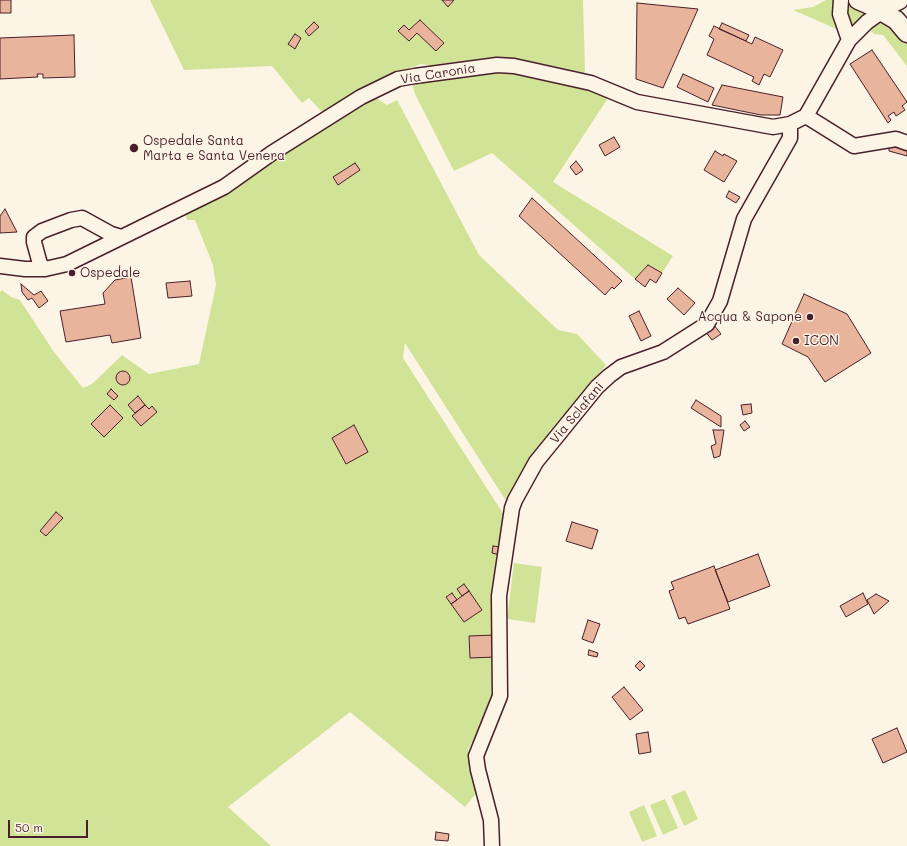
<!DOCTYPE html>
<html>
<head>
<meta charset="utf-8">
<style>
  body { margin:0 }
  #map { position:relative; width:907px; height:846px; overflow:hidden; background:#fcf5e5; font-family:Mali,sans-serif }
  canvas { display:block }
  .scale { position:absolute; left:8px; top:820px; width:80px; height:18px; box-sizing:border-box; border:2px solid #4a1f2b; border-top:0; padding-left:5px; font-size:12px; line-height:14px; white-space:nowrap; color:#4a1f2b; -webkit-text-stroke:3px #fcf5e5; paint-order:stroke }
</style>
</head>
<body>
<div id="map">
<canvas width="907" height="846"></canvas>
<div class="scale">50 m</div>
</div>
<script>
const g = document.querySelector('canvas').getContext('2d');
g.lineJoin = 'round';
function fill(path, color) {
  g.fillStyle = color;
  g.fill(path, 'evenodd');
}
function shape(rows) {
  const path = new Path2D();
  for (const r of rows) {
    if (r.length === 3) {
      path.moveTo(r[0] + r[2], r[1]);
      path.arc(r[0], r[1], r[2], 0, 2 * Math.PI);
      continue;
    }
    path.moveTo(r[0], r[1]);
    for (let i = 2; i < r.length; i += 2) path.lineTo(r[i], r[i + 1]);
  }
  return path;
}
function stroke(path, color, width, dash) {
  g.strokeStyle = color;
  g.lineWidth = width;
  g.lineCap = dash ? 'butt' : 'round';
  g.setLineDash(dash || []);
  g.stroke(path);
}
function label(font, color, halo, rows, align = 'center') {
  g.font = font + ' Mali,sans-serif';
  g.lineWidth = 3;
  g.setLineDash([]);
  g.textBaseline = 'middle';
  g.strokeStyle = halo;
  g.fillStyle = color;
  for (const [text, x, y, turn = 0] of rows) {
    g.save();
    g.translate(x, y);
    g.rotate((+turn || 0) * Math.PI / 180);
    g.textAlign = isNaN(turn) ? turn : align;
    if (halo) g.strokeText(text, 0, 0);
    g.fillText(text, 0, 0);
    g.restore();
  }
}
fill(shape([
  [150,0,583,0,585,72,582,77,494,60,433,66,421,64,390,76,329,111,321,111,309,98,302,103,272,66,184,70],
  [826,0,835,0,841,31,793,10,813,7],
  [845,2,861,13,868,14,855,25,849,23],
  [877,22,888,23,898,29,907,42,907,66,883,35,874,34,867,27],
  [504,69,584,87,608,98,553,182,673,256,662,273,648,265,635,279,492,153,454,171,415,94,412,83],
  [376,98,387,105,397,100,479,255,558,330,577,334,606,365,536,453,516,484,508,504,405,343,403,358,506,518,494,690,489,713,468,749,469,759,477,792,465,807,350,712,228,807,271,846,0,846,0,292,2,290,11,297,20,300,54,352,83,388,92,384,122,355,149,374,199,364,216,285,213,265,195,220,187,220,185,213,227,194,292,146],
  [514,563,542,567,535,623,507,619],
  [685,790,698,819,684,826,671,796],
  [665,799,678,828,663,835,650,805],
  [644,805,657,836,642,842,629,812]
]), '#d1e397');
const building = shape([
  [0,0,11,0,11,13,0,13,0,0],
  [442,0,454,0,448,7,442,0],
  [637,3,698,9,663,88,636,79,637,3],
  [420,20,444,43,436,51,417,33,409,41,398,31,404,25,409,30,420,20],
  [314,22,319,27,309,36,305,31,314,22],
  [722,23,749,35,746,41,719,29,722,23],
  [714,26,752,44,755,37,783,50,770,77,764,74,759,85,752,81,754,77,707,55,714,39,709,36,714,26],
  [295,34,301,38,295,49,288,44,295,34],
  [74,35,75,77,43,78,43,74,37,74,38,77,0,79,0,38,74,35],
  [872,50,907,102,902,106,905,110,896,116,894,112,888,116,891,120,888,123,850,64,872,50],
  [683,74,714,88,708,102,677,87,683,74],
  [722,85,783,97,780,115,761,115,712,105,722,85],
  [614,137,620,147,605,156,599,145,614,137],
  [889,143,907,147,907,156,889,151,889,143],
  [715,151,723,156,724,154,737,161,724,182,704,170,715,151],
  [576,161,583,170,576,175,570,167,576,161],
  [355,163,360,170,338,185,333,177,355,163],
  [729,191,740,197,736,203,726,197,729,191],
  [532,198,622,281,614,289,612,287,605,295,519,216,532,198],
  [5,209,17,232,0,233,0,216,5,209],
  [648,265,662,273,656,283,650,279,645,287,635,279,648,265],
  [131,277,141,338,112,343,110,335,66,342,60,311,105,304,103,293,115,280,131,277],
  [190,281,192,296,168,298,166,283,190,281],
  [21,284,34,295,41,291,48,301,39,308,32,298,28,300,22,292,21,284],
  [678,288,695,303,684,315,667,299,678,288],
  [804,294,847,314,871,353,825,382,808,357,782,344,804,294],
  [639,311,651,336,641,341,629,316,639,311],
  [714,325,721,334,712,340,705,331,714,325],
  [123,378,7],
  [111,389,118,396,114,400,107,394,111,389],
  [138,396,145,405,135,413,128,405,138,396],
  [696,400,721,416,721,427,691,408,696,400],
  [751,404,752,413,743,415,741,405,751,404],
  [110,405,123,418,104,437,91,424,110,405],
  [145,405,149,409,152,406,157,412,141,426,132,416,145,405],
  [745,421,750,427,744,431,740,425,745,421],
  [354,425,368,452,346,464,332,438,354,425],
  [713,430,724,430,720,456,714,458,711,446,716,444,713,430],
  [56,512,63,518,46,536,40,531,56,512],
  [572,522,598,530,592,549,566,541,572,522],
  [493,546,501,547,500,555,492,553,493,546],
  [758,554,770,586,728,602,715,570,758,554],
  [714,566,730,609,688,624,685,617,679,619,669,591,674,589,671,582,714,566],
  [464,584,469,591,462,596,457,589,464,584],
  [469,591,482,610,464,622,451,604,469,591],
  [452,593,457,600,451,604,446,597,452,593],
  [863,593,868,604,846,617,840,606,863,593],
  [876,594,889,601,874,614,867,600,876,594],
  [588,620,600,624,593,643,582,639,588,620],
  [495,635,496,657,470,658,469,636,495,635],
  [589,650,598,653,597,657,588,655,589,650],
  [640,661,645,666,640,671,635,666,640,661],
  [624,687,643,710,630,720,612,697,624,687],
  [897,728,907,752,883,763,872,739,897,728],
  [648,732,651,752,639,754,636,734,648,732],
  [436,832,449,834,448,841,435,840,436,832]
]);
fill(building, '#e8b49c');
stroke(building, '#4a1f2b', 1);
const minor = shape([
  [841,0,840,14,849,40],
  [806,116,854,146,896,139,907,143],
  [0,266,25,269,45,269,67,264,224,187,272,153,361,97,398,79,415,76,497,65,514,66,591,83,637,102,773,127,790,124,806,116,849,40,867,22,888,7],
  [45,269,40,264,34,242,34,237,42,231,71,220,82,218,111,234,121,237],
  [492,846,491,820,478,770,476,756,500,696,499,596,512,508,515,500,536,462,597,387,609,376,621,367,663,352,707,324,720,301,744,219,790,138,790,124]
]);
const major = shape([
  [858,0,874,7,884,7,899,0],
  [874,7,896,20,907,33]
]);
stroke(minor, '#4a1f2b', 17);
stroke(major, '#4a1f2b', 21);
stroke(minor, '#fcf5e5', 14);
stroke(major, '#fcf5e5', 18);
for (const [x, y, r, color] of [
  [134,148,5,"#4a1f2b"],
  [72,273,4,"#4a1f2b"],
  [810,317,4,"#4a1f2b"],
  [796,341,4,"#4a1f2b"]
]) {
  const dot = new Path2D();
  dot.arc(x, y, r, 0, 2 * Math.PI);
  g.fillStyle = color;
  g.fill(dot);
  stroke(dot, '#fcf5e5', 1.5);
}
label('13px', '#4a1f2b', '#fcf5e5', [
  ["Via Caronia",438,74,-9],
  ["Via Sclafani",577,413,-50]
]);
label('13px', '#4a1f2b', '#fcf5e5', [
  ["Ospedale Santa",143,141],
  ["Marta e Santa Venera",143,156],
  ["Ospedale",80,273],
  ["Acqua & Sapone",802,317,"right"],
  ["ICON",804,341]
], 'left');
</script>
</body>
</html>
